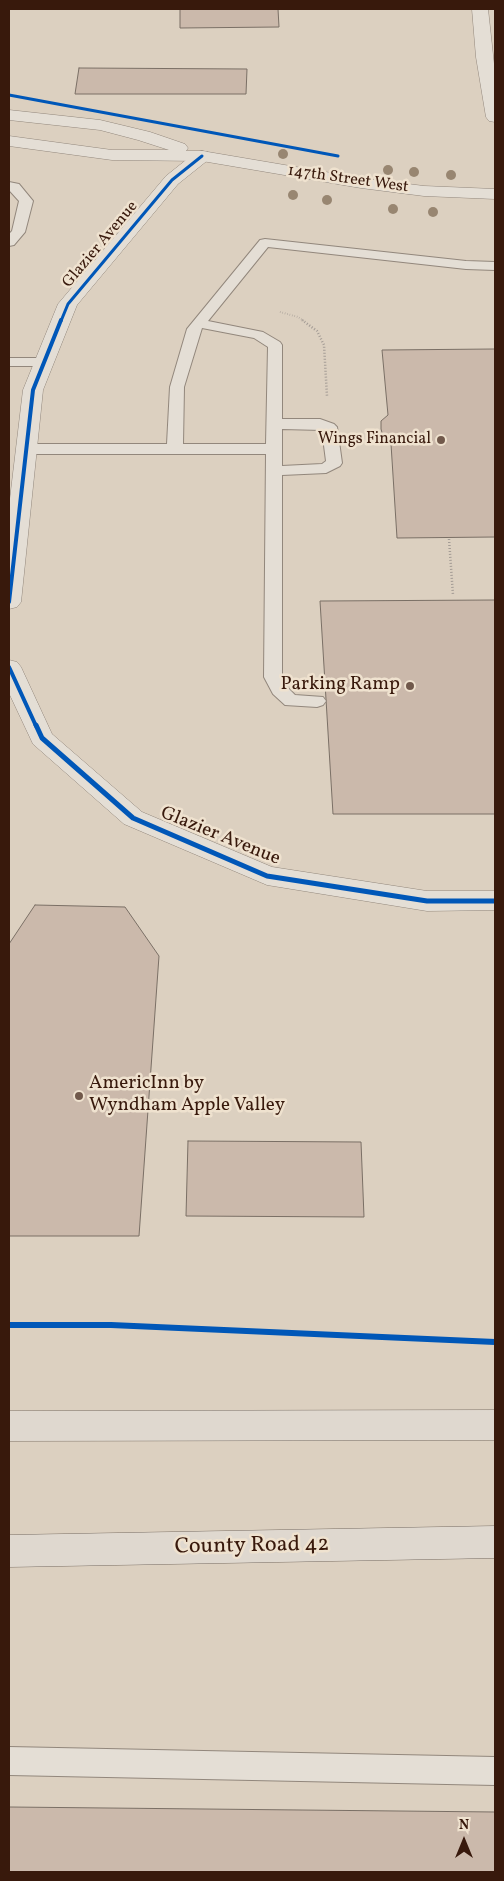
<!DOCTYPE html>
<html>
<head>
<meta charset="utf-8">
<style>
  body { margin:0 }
  #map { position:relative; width:504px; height:1881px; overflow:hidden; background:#dcd0c0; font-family:Vollkorn,serif }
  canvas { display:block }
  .frame { position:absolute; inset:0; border:10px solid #38190c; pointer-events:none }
  .north { position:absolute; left:439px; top:1816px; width:50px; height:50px; -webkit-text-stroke:4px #efe2cf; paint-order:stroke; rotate:0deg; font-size:14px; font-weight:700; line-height:20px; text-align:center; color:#38190c }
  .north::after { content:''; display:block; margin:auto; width:18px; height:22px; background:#38190c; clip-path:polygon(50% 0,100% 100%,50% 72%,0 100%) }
</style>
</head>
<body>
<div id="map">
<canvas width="504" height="1881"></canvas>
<div class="frame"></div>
<div class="north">N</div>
</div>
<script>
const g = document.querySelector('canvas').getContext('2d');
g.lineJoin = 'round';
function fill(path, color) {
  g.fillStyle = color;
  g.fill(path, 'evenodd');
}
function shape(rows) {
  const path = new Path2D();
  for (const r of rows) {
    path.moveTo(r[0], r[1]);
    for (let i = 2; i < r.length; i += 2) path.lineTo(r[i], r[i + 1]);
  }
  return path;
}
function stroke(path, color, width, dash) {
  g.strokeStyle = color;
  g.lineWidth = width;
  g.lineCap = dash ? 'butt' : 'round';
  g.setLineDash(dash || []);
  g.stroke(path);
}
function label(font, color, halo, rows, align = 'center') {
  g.font = font + ' Vollkorn,serif';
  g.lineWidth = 5;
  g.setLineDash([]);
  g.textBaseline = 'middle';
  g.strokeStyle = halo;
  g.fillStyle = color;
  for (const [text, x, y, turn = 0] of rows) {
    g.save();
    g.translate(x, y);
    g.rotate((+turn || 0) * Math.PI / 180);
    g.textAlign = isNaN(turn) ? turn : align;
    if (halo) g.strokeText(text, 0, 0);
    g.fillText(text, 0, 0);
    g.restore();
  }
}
const building = shape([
  [180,9,278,9,279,27,180,28,180,9],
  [79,68,247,69,246,94,75,94,79,68],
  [495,349,495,537,397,538,391,444,383,436,381,429,381,421,388,415,382,350,495,349],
  [495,600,495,814,333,814,320,601,495,600],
  [35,905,125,907,159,956,139,1236,9,1236,9,944,35,905],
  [188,1141,361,1142,364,1217,186,1216,188,1141],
  [9,1807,495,1812,495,1872,9,1872,9,1807]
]);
fill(building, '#cbb9ab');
stroke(building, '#7a6f65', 1);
const service = shape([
  [9,182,19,184,33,201,25,232,14,245,9,246,9,234,12,231,19,201,9,190,9,182],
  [265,239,466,261,495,262,495,270,466,269,268,247,208,321,263,332,280,342,282,345,282,419,320,419,334,424,337,427,342,463,340,466,326,473,282,475,282,677,287,687,295,695,323,697,326,701,323,705,317,707,285,705,273,694,264,677,266,454,26,454,21,452,18,449,21,446,26,444,167,444,170,387,187,329,260,240,265,239],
  [202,328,254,338,268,347,266,444,183,444,184,387,202,328],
  [282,429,322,430,326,461,322,464,282,466,282,429],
  [9,358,44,358,49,359,51,362,49,365,44,366,9,366,9,358],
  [9,1747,495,1757,495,1785,9,1775,9,1747]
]);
const minor = shape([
  [472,9,488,9,495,73,495,122,489,121,486,117,476,57,472,9],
  [202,151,208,152,211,156,208,160,178,184,77,305,43,390,21,602,17,607,9,609,9,507,23,390,58,304,166,176,196,152,202,151],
  [9,660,17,662,21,667,52,734,142,812,272,867,427,891,495,891,495,910,427,911,267,885,124,824,33,744,9,693,9,660]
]);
const tertiary = shape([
  [9,110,100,120,150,132,185,144,188,148,186,151,202,151,361,178,424,186,495,189,495,199,424,196,361,188,202,161,112,160,9,146,9,136,112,150,169,150,138,140,100,130,9,120,9,110]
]);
const trunk = shape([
  [495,1410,495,1440,9,1441,9,1411,495,1410],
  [495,1526,495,1558,9,1567,9,1535,495,1526]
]);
stroke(service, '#92877c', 2);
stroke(minor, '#92877c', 1);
stroke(tertiary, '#92877c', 1);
stroke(trunk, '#7a6f65', 1);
stroke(shape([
  [280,312,298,317,304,321]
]), '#a49c95', 2, [0.5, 2]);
stroke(shape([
  [302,320,317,331,324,345,327,396],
  [449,539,453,595]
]), '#a49c95', 2.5, [1, 2]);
fill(service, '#e4ded5');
fill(minor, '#e4ded5');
fill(tertiary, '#e4ded5');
fill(trunk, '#dfd8cf');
stroke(shape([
  [9,95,338,156],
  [61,321,68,304,172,180,202,156]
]), '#0057b8', 3);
stroke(shape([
  [9,602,33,390,61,320],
  [9,667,36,726]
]), '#0057b8', 4);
stroke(shape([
  [36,725,42,738,133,818,267,876,427,901,495,901]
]), '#0057b8', 5);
stroke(shape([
  [9,1325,111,1325,495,1342]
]), '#0057b8', 6);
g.fillStyle = '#988671';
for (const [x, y] of [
  [283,154],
  [388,170],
  [414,172],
  [451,175],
  [293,195],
  [327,200],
  [393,209],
  [433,212]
]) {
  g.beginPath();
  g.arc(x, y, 5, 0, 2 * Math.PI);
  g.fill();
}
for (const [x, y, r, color] of [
  [441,440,5,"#71594b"],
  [410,686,5,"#71594b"],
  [79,1096,5,"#71594b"]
]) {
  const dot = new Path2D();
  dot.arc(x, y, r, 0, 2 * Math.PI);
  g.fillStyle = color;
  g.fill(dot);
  stroke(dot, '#efe2cf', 2);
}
label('16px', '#38190c', '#efe2cf', [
  ["147th Street West",348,180,8],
  ["Glazier Avenue",101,245,-50]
]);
label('16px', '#38190c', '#efe2cf', [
  ["Wings Financial",431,440]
], 'right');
label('19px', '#38190c', '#efe2cf', [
  ["Parking Ramp",400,686],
  ["AmericInn by",89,1085,"left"],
  ["Wyndham Apple Valley",89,1107,"left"]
], 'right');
label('19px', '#38190c', '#efe2cf', [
  ["Glazier Avenue",220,837,22]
]);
label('22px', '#38190c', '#efe2cf', [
  ["County Road 42",252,1547,-1]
]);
</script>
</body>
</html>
